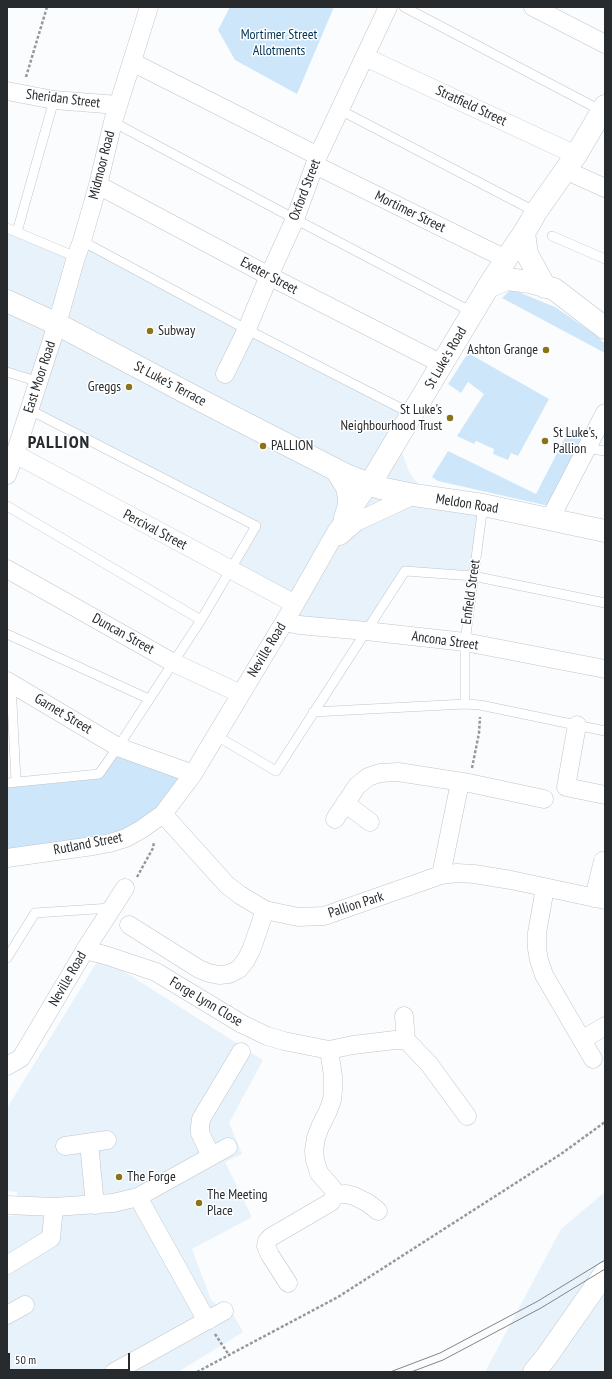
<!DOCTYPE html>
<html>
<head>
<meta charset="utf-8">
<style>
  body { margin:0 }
  #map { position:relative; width:612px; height:1379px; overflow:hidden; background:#fafcfe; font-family:"PT Sans Narrow",sans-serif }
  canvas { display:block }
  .frame { position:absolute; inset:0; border:8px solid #272b2e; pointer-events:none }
  .scale { position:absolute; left:8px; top:1353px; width:122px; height:18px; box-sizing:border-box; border:2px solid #272b2e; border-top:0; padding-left:5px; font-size:12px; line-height:14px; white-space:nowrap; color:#272b2e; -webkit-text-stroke:3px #fff; paint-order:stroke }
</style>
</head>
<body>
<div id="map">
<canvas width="612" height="1379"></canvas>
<div class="frame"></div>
<div class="scale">50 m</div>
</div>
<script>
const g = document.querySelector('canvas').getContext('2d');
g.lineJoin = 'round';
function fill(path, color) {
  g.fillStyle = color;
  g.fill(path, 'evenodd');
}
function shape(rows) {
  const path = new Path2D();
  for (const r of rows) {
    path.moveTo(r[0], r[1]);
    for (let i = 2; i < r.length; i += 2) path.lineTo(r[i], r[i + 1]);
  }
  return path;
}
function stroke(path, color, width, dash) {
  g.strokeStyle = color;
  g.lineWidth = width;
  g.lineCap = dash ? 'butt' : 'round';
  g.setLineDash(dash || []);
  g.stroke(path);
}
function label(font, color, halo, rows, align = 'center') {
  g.font = font + ' "PT Sans Narrow",sans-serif';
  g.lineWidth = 3;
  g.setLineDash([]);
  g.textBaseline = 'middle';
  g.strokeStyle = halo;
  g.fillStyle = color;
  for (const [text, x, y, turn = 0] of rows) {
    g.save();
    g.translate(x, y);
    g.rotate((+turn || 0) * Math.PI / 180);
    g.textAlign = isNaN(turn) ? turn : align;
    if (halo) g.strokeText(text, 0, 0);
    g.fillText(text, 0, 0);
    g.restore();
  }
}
fill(shape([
  [7,228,75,257,82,241,411,413,401,450,410,474,430,498,483,505,473,576,405,571,366,631,297,624,295,605,230,570,256,526,30,410,39,382,7,372],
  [97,962,120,969,263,1060,229,1123,242,1154,225,1162,252,1217,192,1249,211,1300,219,1306,227,1303,243,1332,178,1372,7,1372,7,1217,15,1215,17,1192,7,1191,7,1108],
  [605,1192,605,1372,485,1372,561,1229]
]), '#e8f2fa');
fill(shape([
  [230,7,334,7,297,94,235,60,218,30],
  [511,289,555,307,596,335,605,344,605,353,502,298],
  [468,353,549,399,518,456,511,453,508,460,493,454,494,449,476,441,474,444,457,436,484,394,468,382,461,393,448,384],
  [569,430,582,436,549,506,438,481,432,477,448,451,536,494],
  [118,747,193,774,142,829,7,858,7,783,99,774]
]), '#cde6fa');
const service = shape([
  [404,7,602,111],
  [340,110,536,212],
  [113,122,295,219,472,312],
  [7,228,76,257],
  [17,232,54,100],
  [552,236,605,259],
  [82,241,244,328,412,414],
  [7,372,39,382],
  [586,448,605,451],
  [7,506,201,620],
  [7,634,149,699],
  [11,683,16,781],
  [465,704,465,642,483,505],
  [313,712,465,704,480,705,605,731],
  [215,735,276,771,405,571,473,576,605,603],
  [7,783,99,774,118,747,201,620,256,526,30,410],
  [7,958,35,913,111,908]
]);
const minor = shape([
  [533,7,605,44],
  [365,57,576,155],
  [132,62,318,156],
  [7,91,54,100,118,105],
  [315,165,506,259],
  [565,170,605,188],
  [98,185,269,276,442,364],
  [225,374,247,329,269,276,295,219,318,156,388,7],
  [15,454,295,604],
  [333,468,345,488,347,498,347,505,343,518],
  [7,475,15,454,57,324,76,257,82,241,98,185,113,122,149,7],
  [550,519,605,413],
  [340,536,356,522,414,495],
  [7,569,172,662,241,694],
  [285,622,299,625,366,631,465,642,605,669],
  [7,681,118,747,193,774],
  [577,725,566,787,605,795],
  [345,803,370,822],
  [163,814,227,885,240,895,265,910,298,917,324,916,441,875,457,873,474,874,511,880,605,900],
  [335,819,357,786,368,777,380,773,398,772,469,783,544,799],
  [7,858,93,846,110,843,126,838,142,829,163,814,193,774,295,604,336,532,370,484],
  [441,875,460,782],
  [545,888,537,933,537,949,539,960,544,975,593,1059],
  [594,898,603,861],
  [129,925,199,969,209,973,219,975,229,974,239,969,246,960,252,948,265,910],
  [85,950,105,955,156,972,242,1024,267,1036,284,1041,329,1050,353,1045,395,1040,406,1040,429,1064,467,1116],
  [404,1016,406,1040],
  [582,1040,605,1026],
  [7,1066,21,1058,85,950,125,888],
  [89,1143,95,1205],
  [65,1146,107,1140],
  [211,1156,200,1133,200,1127,201,1119,241,1052],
  [335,1195,346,1194,354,1196,368,1203,378,1211],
  [138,1197,207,1321],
  [7,1205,54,1207,113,1203,138,1197,228,1147],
  [7,1265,51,1238,54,1207],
  [288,1283,270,1255,266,1246,267,1241,271,1237,331,1202,335,1195,333,1189,319,1173,315,1160,314,1151,316,1138,320,1127,328,1111,332,1100,333,1090,333,1076,329,1050],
  [7,1315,25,1305],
  [114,1372,224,1311]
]);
const tertiary = shape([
  [524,233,527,254,545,287],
  [488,287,507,279,530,282,554,289,605,328],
  [7,301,57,324,204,402,346,475,380,488,414,495,483,505,605,531],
  [370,484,488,287,506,259,524,233,536,212,576,155,605,106],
  [534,1372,547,1356,605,1273]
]);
stroke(service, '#bdc6ce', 10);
stroke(minor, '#bdc6ce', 19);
stroke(tertiary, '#bdc6ce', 23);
stroke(shape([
  [26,77,47,7],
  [472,768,479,733,480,717],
  [137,877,153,848,154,842],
  [215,1334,229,1355],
  [197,1372,338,1297,561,1154,605,1122]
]), '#96999b', 2.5, [3, 2]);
stroke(service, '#fff', 9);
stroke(minor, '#fff', 18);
stroke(tertiary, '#fff', 22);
stroke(shape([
  [390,1372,440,1353,538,1301,605,1260],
  [411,1372,443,1360,541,1308,605,1269]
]), '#828587', 1);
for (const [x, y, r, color] of [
  [150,331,4,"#8b7418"],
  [546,350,4,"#8b7418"],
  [129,387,4,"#8b7418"],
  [450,418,4,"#8b7418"],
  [545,441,4,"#8b7418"],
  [263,446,4,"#8b7418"],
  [119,1177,4,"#8b7418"],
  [199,1203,4,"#8b7418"]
]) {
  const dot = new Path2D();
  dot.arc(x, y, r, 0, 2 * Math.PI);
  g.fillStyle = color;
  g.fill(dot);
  stroke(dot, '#fff', 1.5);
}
label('14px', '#003457', '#fff', [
  ["Mortimer Street",279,35],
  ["Allotments",279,51]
]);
label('14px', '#272b2e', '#fff', [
  ["Sheridan Street",63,99,7],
  ["Stratfield Street",471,106,25],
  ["Midmoor Road",102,165,-76],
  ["Oxford Street",305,190,-69],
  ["Mortimer Street",410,212,26],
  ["Exeter Street",269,276,28],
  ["St Luke's Road",446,358,-60],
  ["East Moor Road",40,377,-72],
  ["St Luke's Terrace",170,384,28],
  ["Meldon Road",467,504,9],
  ["Percival Street",155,530,28],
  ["Enfield Street",471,592,-82],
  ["Duncan Street",123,634,29],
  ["Ancona Street",445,641,8],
  ["Neville Road",267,650,-59],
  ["Garnet Street",63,714,31],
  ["Rutland Street",88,844,-11],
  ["Pallion Park",356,905,-18],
  ["Neville Road",68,979,-60],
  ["Forge Lynn Close",206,1002,31]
]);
label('14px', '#272b2e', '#fff', [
  ["Subway",158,331],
  ["Ashton Grange",538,350,"right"],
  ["Greggs",121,387,"right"],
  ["St Luke's",442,410,"right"],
  ["Neighbourhood Trust",442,426,"right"],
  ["St Luke's,",553,433],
  ["Pallion",553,449],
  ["PALLION",271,446],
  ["The Forge",127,1177],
  ["The Meeting",207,1195],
  ["Place",207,1211]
], 'left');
g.letterSpacing = '1px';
label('bold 18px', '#272b2e', '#fff', [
  ["PALLION",59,443]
]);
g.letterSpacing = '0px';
</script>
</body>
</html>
